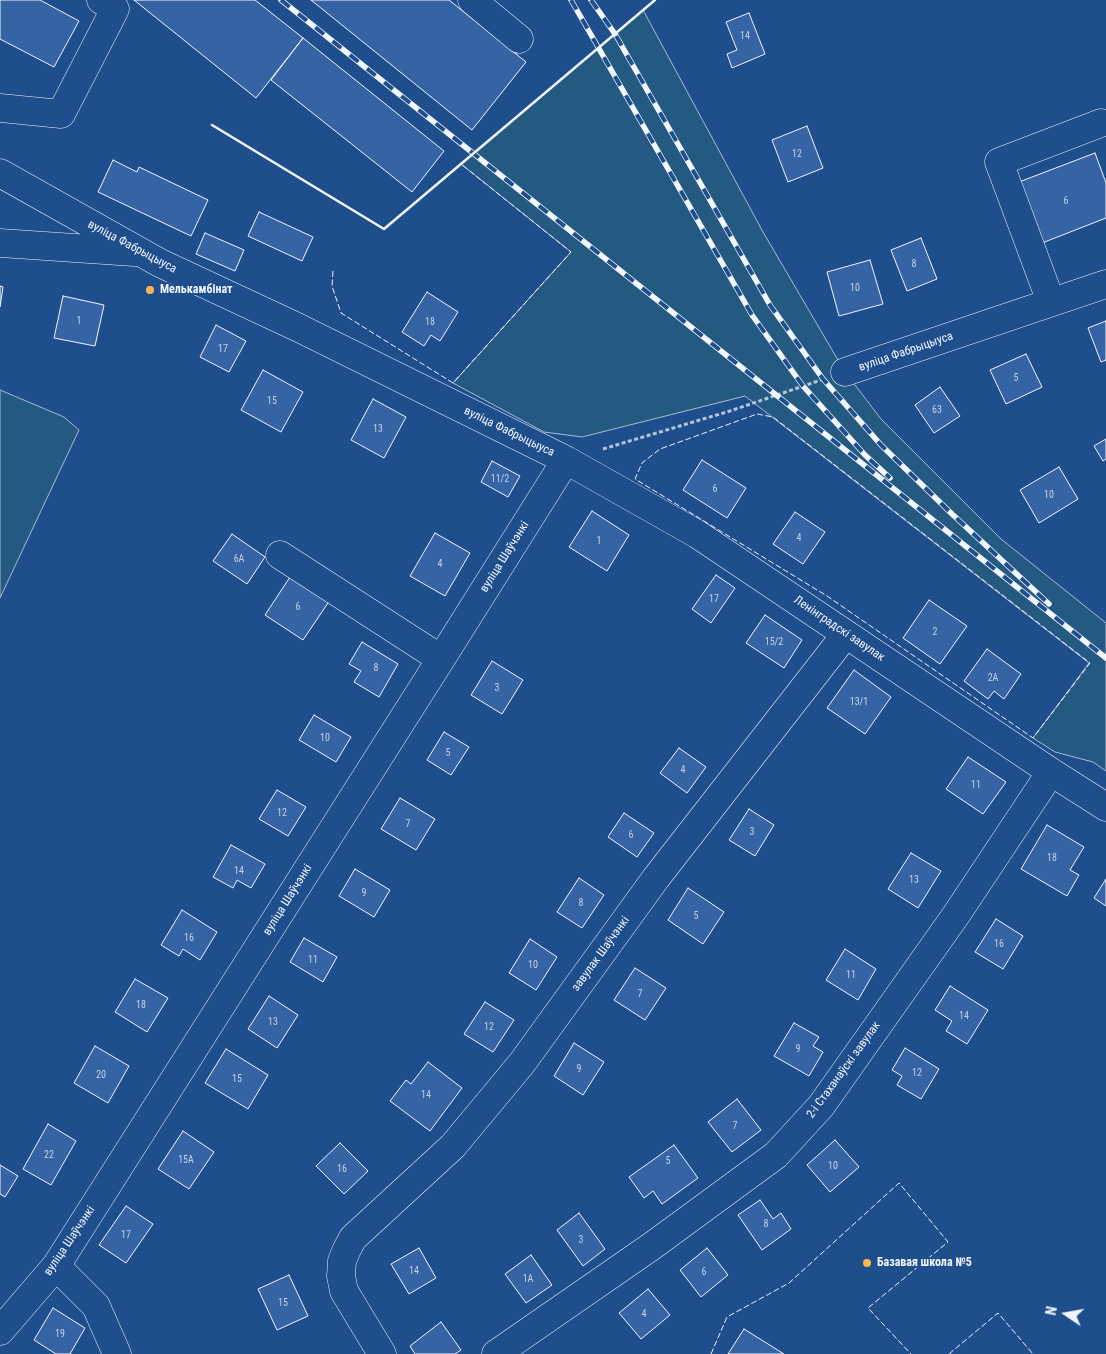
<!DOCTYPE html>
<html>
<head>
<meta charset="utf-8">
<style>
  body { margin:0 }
  #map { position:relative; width:1106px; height:1354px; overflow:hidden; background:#1f4e8c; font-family:"Roboto Condensed",sans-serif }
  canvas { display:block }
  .north { position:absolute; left:1041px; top:1289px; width:50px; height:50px; -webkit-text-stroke:4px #1f4e8c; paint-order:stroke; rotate:282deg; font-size:14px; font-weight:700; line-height:20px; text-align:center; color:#f2f6ff }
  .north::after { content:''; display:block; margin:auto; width:18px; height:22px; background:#f2f6ff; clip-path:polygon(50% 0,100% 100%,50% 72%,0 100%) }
</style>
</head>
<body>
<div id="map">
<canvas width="1106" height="1354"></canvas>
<div class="north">N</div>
</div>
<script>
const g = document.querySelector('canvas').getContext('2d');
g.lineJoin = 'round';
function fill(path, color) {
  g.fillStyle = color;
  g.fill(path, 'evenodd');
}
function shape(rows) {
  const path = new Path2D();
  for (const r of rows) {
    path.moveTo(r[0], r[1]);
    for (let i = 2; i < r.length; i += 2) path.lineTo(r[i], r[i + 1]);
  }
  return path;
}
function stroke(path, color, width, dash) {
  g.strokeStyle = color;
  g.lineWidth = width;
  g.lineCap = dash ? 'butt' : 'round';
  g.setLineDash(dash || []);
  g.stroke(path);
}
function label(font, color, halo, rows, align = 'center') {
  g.font = font + ' "Roboto Condensed",sans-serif';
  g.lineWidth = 4;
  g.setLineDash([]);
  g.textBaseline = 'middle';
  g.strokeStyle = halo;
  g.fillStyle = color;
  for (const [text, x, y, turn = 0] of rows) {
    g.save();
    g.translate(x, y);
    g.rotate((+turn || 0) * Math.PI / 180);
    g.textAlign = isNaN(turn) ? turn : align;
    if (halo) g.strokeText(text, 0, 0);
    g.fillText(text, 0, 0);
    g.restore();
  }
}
const green = shape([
  [643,10,763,232,845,372,881,419,1001,539,1106,623,1106,771,1093,762,1055,752,1033,738,1089,663,745,396,582,437,544,432,453,383,571,252,461,164,643,10],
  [0,390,64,417,79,430,0,598,0,390]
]);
fill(green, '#245a82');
stroke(green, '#a8bbd7', 1);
const building = shape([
  [0,0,40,0,79,21,54,67,0,39,0,0],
  [134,0,255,0,303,38,256,98,134,0],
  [311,0,449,0,526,62,472,130,311,0],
  [749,13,765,54,732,68,727,54,737,50,726,22,749,13],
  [303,38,444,151,412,192,271,80,303,38],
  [807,126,823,168,788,182,772,140,807,126],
  [1095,153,1106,183,1106,218,1042,243,1019,182,1095,153],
  [113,160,137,172,139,167,208,200,191,236,98,192,113,160],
  [259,212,313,237,302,261,248,236,259,212],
  [205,233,244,250,235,271,196,254,205,233],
  [921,238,937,279,907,291,891,250,921,238],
  [870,260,883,304,839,316,827,272,870,260],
  [0,286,3,287,0,307,0,286],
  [427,292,458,312,440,341,431,335,424,346,402,332,427,292],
  [63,296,104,305,95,346,54,338,63,296],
  [1106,321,1106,360,1101,362,1088,328,1106,321],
  [216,325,246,341,229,372,200,357,216,325],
  [1026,354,1042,387,1006,404,990,370,1026,354],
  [263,370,303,392,281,432,241,410,263,370],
  [940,387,960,416,934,433,915,405,940,387],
  [373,399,406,417,384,458,351,440,373,399],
  [1106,439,1106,459,1103,461,1094,446,1106,439],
  [702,460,746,488,727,518,683,490,702,460],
  [492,461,520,476,508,497,481,482,492,461],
  [1059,467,1078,499,1039,523,1020,490,1059,467],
  [592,511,629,535,607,571,569,547,592,511],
  [795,512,825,532,803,564,773,544,795,512],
  [435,533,470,553,445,596,410,576,435,533],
  [232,534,265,557,247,584,213,561,232,534],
  [292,574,330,600,303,640,265,615,292,574],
  [716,575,735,588,711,623,692,609,716,575],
  [929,600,967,626,940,664,903,638,929,600],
  [765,615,802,640,784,668,746,643,765,615],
  [362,642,398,664,379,697,354,682,361,671,349,664,362,642],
  [987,649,1021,674,1004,699,994,691,988,699,964,681,987,649],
  [492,661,523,680,502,714,471,695,492,661],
  [854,670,891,697,865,734,827,708,854,670],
  [314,715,351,737,336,762,299,740,314,715],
  [444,732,469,747,451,775,427,760,444,732],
  [679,748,706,767,687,793,660,773,679,748],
  [968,757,1006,782,983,814,946,789,968,757],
  [277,790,306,807,288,836,259,819,277,790],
  [400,798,435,819,416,850,381,829,400,798],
  [749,809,774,825,755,856,729,840,749,809],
  [624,813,654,833,637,857,608,837,624,813],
  [1047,825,1084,847,1070,870,1079,875,1067,896,1021,869,1047,825],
  [231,845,265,864,251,888,237,880,233,888,213,877,231,845],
  [911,853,941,871,918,908,888,889,911,853],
  [355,869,390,890,374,917,339,896,355,869],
  [579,878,604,895,582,928,557,912,579,878],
  [1106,879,1106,906,1094,898,1106,879],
  [688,888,724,912,703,944,668,920,688,888],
  [182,910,217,932,200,960,183,949,179,956,161,945,182,910],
  [996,919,1023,936,1003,969,975,952,996,919],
  [304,938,337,957,323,982,290,962,304,938],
  [530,939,557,957,536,990,509,973,530,939],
  [845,949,876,969,858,1000,826,980,845,949],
  [635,968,666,988,645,1020,614,1000,635,968],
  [135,979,168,998,147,1032,115,1012,135,979],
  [950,986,988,1010,967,1044,946,1031,952,1021,935,1010,950,986],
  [269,996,298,1015,277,1048,248,1029,269,996],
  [485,1002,514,1020,493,1052,464,1034,485,1002],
  [794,1023,819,1037,813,1046,823,1052,809,1076,774,1056,794,1023],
  [574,1043,604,1062,583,1095,554,1076,574,1043],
  [95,1046,129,1066,108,1103,74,1083,95,1046],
  [905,1048,939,1069,921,1099,897,1085,902,1076,892,1070,905,1048],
  [226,1049,268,1075,248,1109,205,1083,226,1049],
  [428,1062,462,1088,430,1131,390,1101,406,1080,411,1084,428,1062],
  [737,1099,761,1130,732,1152,708,1122,737,1099],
  [48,1124,76,1141,51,1185,23,1169,48,1124],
  [183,1131,214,1152,189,1189,158,1169,183,1131],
  [835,1140,859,1167,830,1192,807,1165,835,1140],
  [340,1143,368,1171,344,1194,316,1166,340,1143],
  [674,1145,698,1178,662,1204,653,1191,644,1198,629,1177,674,1145],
  [0,1165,18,1176,5,1197,0,1194,0,1165],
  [760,1200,773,1219,781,1213,791,1229,762,1250,738,1215,760,1200],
  [126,1206,153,1224,126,1263,99,1245,126,1206],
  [579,1213,605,1249,583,1266,557,1230,579,1213],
  [419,1248,436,1278,409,1294,391,1264,419,1248],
  [707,1248,728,1275,701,1297,680,1270,707,1248],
  [531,1255,552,1285,526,1303,505,1274,531,1255],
  [289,1275,308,1316,277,1330,258,1289,289,1275],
  [648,1289,670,1315,641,1339,619,1313,648,1289],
  [53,1308,85,1328,70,1354,56,1354,34,1340,53,1308],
  [441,1322,461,1350,455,1354,415,1354,410,1346,441,1322],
  [744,1329,784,1354,728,1354,744,1329]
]);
fill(building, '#3563a3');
stroke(building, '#f2f6ff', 1);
const minor = shape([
  [472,0,519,39],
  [0,108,61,114,115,9,101,0],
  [0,173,160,263,297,327,566,460,697,534,1051,772,1106,807],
  [0,243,134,252],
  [1051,302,999,162,1101,123],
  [845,372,1106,284],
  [280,555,441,659],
  [56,1266,96,1306,117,1354],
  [0,1331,56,1266,441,659,566,460],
  [382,1354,344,1291,341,1276,342,1261,347,1249,353,1238,453,1146,522,1063,656,878,846,634],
  [496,1354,652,1246,776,1155,821,1106,956,915,1051,772]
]);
stroke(minor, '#f2f6ff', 29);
stroke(shape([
  [603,449,730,411,821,380]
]), '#b3c4dc', 3, [4, 2.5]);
stroke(minor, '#1f4e8c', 28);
const rail = shape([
  [281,0,1106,658],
  [571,0,752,315,803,386,865,455,890,478],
  [591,0,615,34,770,305,823,379,881,445,952,514,1049,604]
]);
stroke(rail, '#f2f6ff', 5.5);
stroke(rail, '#1f4e8c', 4, [11]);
stroke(shape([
  [333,271,332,286,341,313,453,383,571,252,461,164],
  [757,414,773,417,1090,663,1033,738,827,596,635,479,642,463,660,449,757,414],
  [711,1354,727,1317,789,1283,899,1183,948,1242,868,1308,911,1354],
  [949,1354,998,1313,1033,1354]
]), '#f2f6ff', 1, [6, 2.5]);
stroke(shape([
  [212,125,384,229,655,0]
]), '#f2f6ff', 2.5);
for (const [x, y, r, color] of [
  [150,290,5,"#ffb74d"],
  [867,1263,5,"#ffb74d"]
]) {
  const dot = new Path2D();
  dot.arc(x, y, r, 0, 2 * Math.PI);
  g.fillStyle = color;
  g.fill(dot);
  stroke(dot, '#1f4e8c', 2);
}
label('10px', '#c3d1e8', null, [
  ["14",745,36],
  ["12",797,154],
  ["6",1066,201],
  ["8",914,264],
  ["10",855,288],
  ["1",79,321],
  ["18",430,322],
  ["17",223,349],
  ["5",1016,378],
  ["15",272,401],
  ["63",937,410],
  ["13",378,429],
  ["11/2",500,479],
  ["6",715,489],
  ["10",1049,495],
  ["4",799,538],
  ["1",599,541],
  ["6А",239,559],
  ["4",440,564],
  ["17",714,599],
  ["6",298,607],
  ["2",935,632],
  ["15/2",774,642],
  ["8",376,668],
  ["2А",993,678],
  ["3",497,688],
  ["13/1",859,702],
  ["10",325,738],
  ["5",448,753],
  ["4",683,770],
  ["11",976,785],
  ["12",282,813],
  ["7",408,824],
  ["3",752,832],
  ["6",631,835],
  ["18",1052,858],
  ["14",239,871],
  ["13",914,880],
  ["9",364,893],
  ["8",581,903],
  ["5",696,916],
  ["16",189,938],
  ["16",999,944],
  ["11",313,960],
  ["10",533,965],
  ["11",851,975],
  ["7",640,994],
  ["18",141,1005],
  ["14",964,1016],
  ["13",273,1022],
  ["12",489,1027],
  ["9",798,1049],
  ["9",579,1069],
  ["12",917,1073],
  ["20",101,1075],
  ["15",237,1079],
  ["14",426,1095],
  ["7",735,1126],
  ["22",49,1155],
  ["15А",186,1160],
  ["5",668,1161],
  ["10",833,1166],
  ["16",342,1169],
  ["8",766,1224],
  ["17",126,1235],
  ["3",581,1240],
  ["14",414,1271],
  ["6",704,1272],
  ["1А",528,1279],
  ["15",283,1303],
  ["4",644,1314],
  ["19",60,1334]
]);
label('12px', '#f2f6ff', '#1f4e8c', [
  ["вуліца Фабрыцыуса",132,247,28],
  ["вуліца Фабрыцыуса",906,352,-19],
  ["вуліца Фабрыцыуса",509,432,26],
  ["вуліца Шаўчэнкі",505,557,-58],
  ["Ленінградскі завулак",839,629,34],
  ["вуліца Шаўчэнкі",288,900,-58],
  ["завулак Шаўчэнкі",601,954,-54],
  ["2-і Стаханаўскі завулак",844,1070,-54],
  ["вуліца Шаўчэнкі",70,1241,-56]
]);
label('bold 12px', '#f2f6ff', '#1f4e8c', [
  ["Мелькамбінат",160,290],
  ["Базавая школа №5",877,1263]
], 'left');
</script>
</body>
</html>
